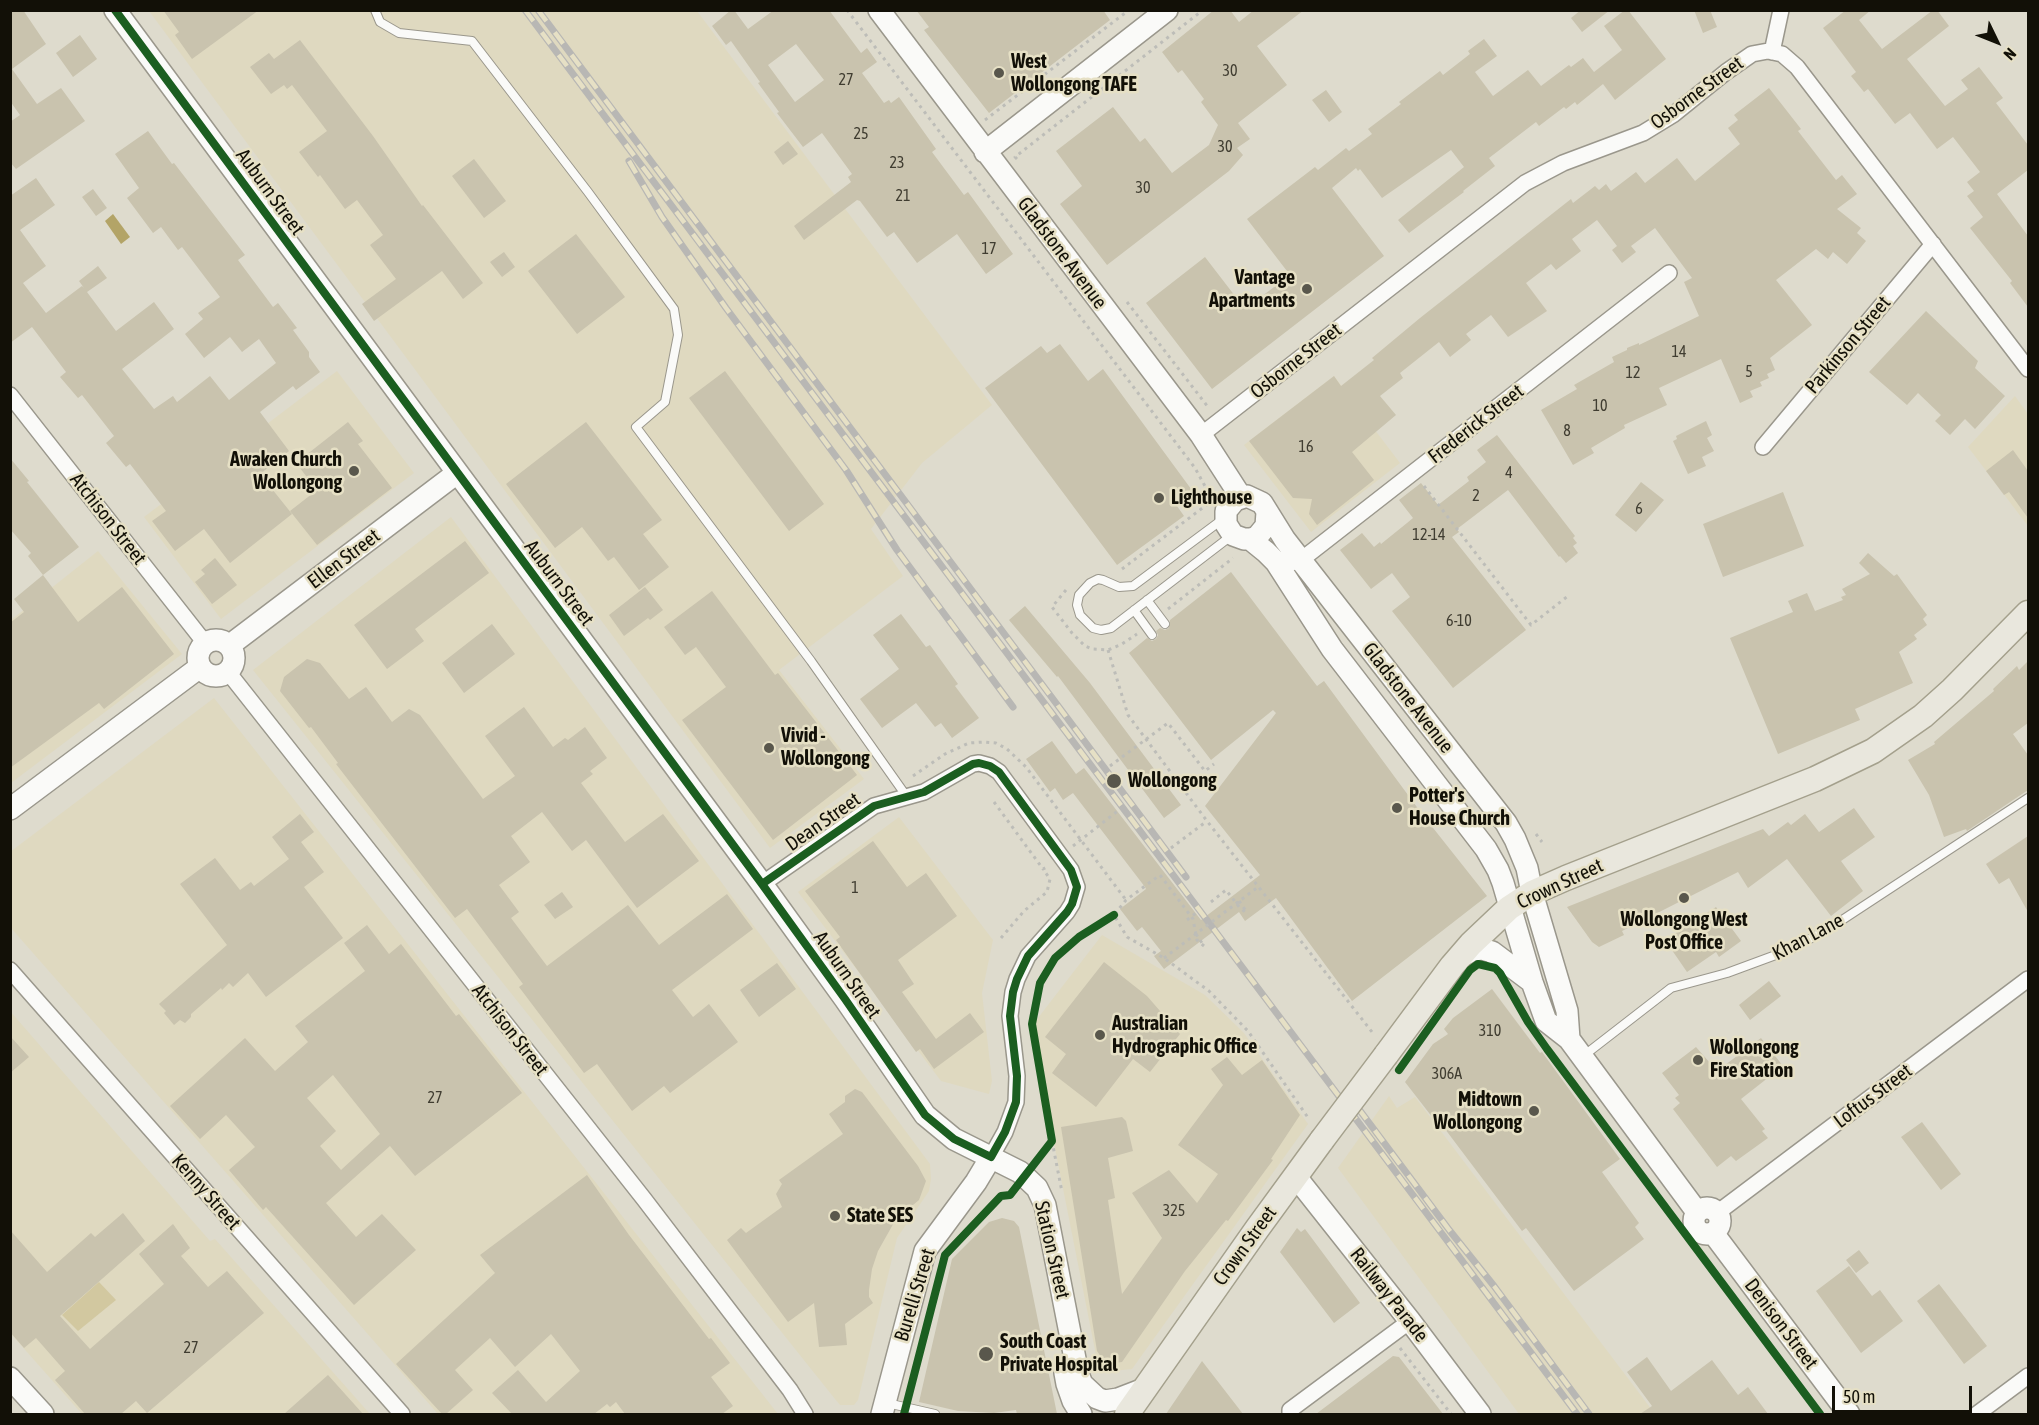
<!DOCTYPE html>
<html>
<head>
<meta charset="utf-8">
<style>
  body { margin:0 }
  #map { position:relative; width:2039px; height:1425px; overflow:hidden; background:#dedbcd; font-family:"Asap Condensed",sans-serif }
  canvas { display:block }
  .frame { position:absolute; inset:0; border:12px solid #121007; pointer-events:none }
  .north { position:absolute; left:1967px; top:12px; width:60px; height:60px; -webkit-text-stroke:4px #e6e0c5; paint-order:stroke; rotate:133deg; font-size:16px; font-weight:700; line-height:24px; text-align:center; color:#121007 }
  .north::after { content:''; display:block; margin:auto; width:21px; height:27px; background:#121007; clip-path:polygon(50% 0,100% 100%,50% 72%,0 100%) }
  .scale { position:absolute; left:1832px; top:1386px; width:140px; height:27px; box-sizing:border-box; border:3px solid #121007; border-top:0; padding-left:8px; font-size:18px; line-height:21px; white-space:nowrap; color:#121007; -webkit-text-stroke:4px #e6e0c5; paint-order:stroke }
</style>
</head>
<body>
<div id="map">
<canvas width="2039" height="1425"></canvas>
<div class="frame"></div>
<div class="north">N</div>
<div class="scale">50 m</div>
</div>
<script>
const g = document.querySelector('canvas').getContext('2d');
g.lineJoin = 'round';
function fill(path, color) {
  g.fillStyle = color;
  g.fill(path, 'evenodd');
}
function shape(rows) {
  const path = new Path2D();
  for (const r of rows) {
    if (r.length === 3) {
      path.moveTo(r[0] + r[2], r[1]);
      path.arc(r[0], r[1], r[2], 0, 2 * Math.PI);
      continue;
    }
    path.moveTo(r[0], r[1]);
    for (let i = 2; i < r.length; i += 2) path.lineTo(r[i], r[i + 1]);
  }
  return path;
}
function stroke(path, color, width, dash) {
  g.strokeStyle = color;
  g.lineWidth = width;
  g.lineCap = dash ? 'butt' : 'round';
  g.setLineDash(dash || []);
  g.stroke(path);
}
function label(font, color, halo, rows, align = 'center') {
  g.font = font + ' "Asap Condensed",sans-serif';
  g.lineWidth = 5;
  g.setLineDash([]);
  g.textBaseline = 'middle';
  g.strokeStyle = halo;
  g.fillStyle = color;
  for (const [text, x, y, turn = 0] of rows) {
    g.save();
    g.translate(x, y);
    g.rotate((+turn || 0) * Math.PI / 180);
    g.textAlign = isNaN(turn) ? turn : align;
    if (halo) g.strokeText(text, 0, 0);
    g.fillText(text, 0, 0);
    g.restore();
  }
}
fill(shape([
  [149,11,697,11,992,405,922,463,871,529,903,576,779,670,864,779,770,848],
  [337,371,414,473,221,619,144,517],
  [1334,376,1400,463,1311,532,1244,445],
  [2015,396,2028,414,2028,526,1968,447],
  [451,517,930,1164,931,1179,929,1191,897,1238,858,1400,854,1405,840,1405,835,1399,253,670],
  [98,551,182,654,11,783,11,620],
  [214,698,778,1414,438,1414,11,928,10,852],
  [899,817,993,940,982,993,992,1081,989,1094,941,1081,798,892],
  [1102,935,1205,995,1244,1033,1308,1124,1132,1369,1113,1371,1097,1360,1031,1027],
  [10,1011,210,1241,215,1239,370,1414,82,1414,11,1334],
  [1389,1096,1397,1108,1415,1097,1655,1414,1519,1414,1338,1168]
]), '#dfd9c0');
fill(shape([
  [99,1282,116,1300,78,1331,62,1315]
]), '#d2c8a0');
fill(shape([
  [113,214,130,237,121,244,105,221]
]), '#b3a467');
fill(shape([
  [10,10,23,10,46,44,12,69,37,104,61,88,85,121,16,169,10,162,10,122,20,115,10,101],
  [163,10,259,10,192,59,175,35,179,32],
  [731,10,734,10,748,29,774,10,829,10,861,53,867,48,877,62,862,73,884,103,889,100,891,103,899,97,936,149,932,152,964,195,968,192,1013,254,986,274,957,234,917,263,894,232,887,237,860,201,857,200,804,240,794,226,851,182,848,177,852,174,822,133,803,147,777,113,779,112,758,83,760,82,731,41,726,45,712,26],
  [796,44,824,80,795,102,768,65],
  [916,10,1103,10,1110,20,989,113,924,30,929,27],
  [1214,10,1230,10,1239,22,1254,10,1304,10,1257,46,1287,85,1238,123,1250,139,1237,148,1243,155,1229,171,1107,265,1060,204,1082,186,1056,151,1113,107,1140,142,1145,138,1172,173,1209,145,1218,125,1201,102,1204,99,1182,70,1178,73,1162,52],
  [1581,10,1610,10,1582,32,1571,18],
  [1625,10,1628,10,1666,59,1615,100,1603,84,1577,105,1575,102,1566,109,1564,107,1539,126,1536,122,1489,158,1495,166,1463,191,1464,192,1409,233,1398,220,1464,167,1451,150,1382,198,1360,169,1358,171,1356,168,1332,188,1384,256,1212,389,1146,303,1205,257,1245,309,1290,275,1247,219,1315,167,1318,170,1346,148,1349,151,1372,134,1368,129,1401,104,1399,102,1440,71,1443,75,1470,54,1468,51,1484,39,1497,56,1475,72,1493,96,1528,70,1541,86,1569,65,1571,67,1583,58,1594,72,1622,50,1604,26],
  [1694,10,1710,10,1717,27,1703,33],
  [1846,10,1871,10,1859,20,1882,49,1933,10,1937,10,1949,26,1907,59,1945,106,1968,89,1961,80,1979,67,2003,98,1996,103,2028,145,2028,170,1997,194,2028,236,2028,307,2010,283,2012,281,1970,228,1983,217,1967,196,1974,191,1967,182,1980,172,1953,137,1937,149,1910,113,1895,124,1868,89,1864,92,1851,76,1856,72,1823,28],
  [80,35,97,59,73,77,56,53],
  [300,40,373,136,422,206,423,205,483,283,463,299,442,271,374,321,362,304,396,279,370,245,383,235,357,200,345,209,320,175,318,177,299,152,327,131,292,85,287,89,284,85,271,94,250,67,269,53,274,59],
  [1769,88,1801,129,1798,131,1836,180,1842,175,1857,194,1837,209,1861,228,1857,233,1866,241,1847,264,1833,252,1828,259,1816,249,1776,280,1812,325,1770,358,1775,370,1767,374,1769,378,1760,382,1762,386,1750,391,1753,397,1740,403,1721,359,1659,388,1667,405,1624,425,1625,428,1591,448,1594,453,1573,465,1541,410,1577,389,1574,385,1614,362,1612,357,1627,350,1627,348,1639,343,1639,345,1699,316,1684,282,1692,278,1655,228,1631,246,1636,252,1622,263,1612,250,1617,246,1597,220,1572,239,1581,251,1556,270,1551,264,1526,283,1547,311,1508,337,1491,315,1466,334,1471,340,1450,357,1439,342,1400,373,1403,378,1380,396,1396,415,1352,452,1374,480,1317,525,1309,514,1312,499,1293,498,1249,441,1334,376,1341,386,1374,360,1372,358,1420,318,1571,199,1573,203,1595,186,1599,190,1606,184,1611,191,1636,172,1645,183,1677,158,1695,181,1740,144,1728,128,1738,120,1734,115],
  [1326,90,1342,112,1329,122,1312,100],
  [148,131,172,164,174,163,245,255,238,260,273,307,278,303,297,328,293,330,309,352,309,357,320,372,296,390,293,386,260,412,289,451,260,474,292,514,230,563,204,529,175,551,152,521,166,511,130,464,126,467,106,443,114,436,82,395,78,398,60,377,66,372,32,327,10,343,10,196,36,178,55,205,20,230,46,266,23,283,46,313,82,286,84,288,79,281,98,266,107,278,87,292,116,331,154,302,174,329,122,369,154,409,173,396,177,402,210,376,229,400,276,363,259,339,242,352,230,337,204,358,185,334,203,319,198,313,220,297,182,247,178,250,161,227,153,233,127,198,139,188,115,154],
  [788,141,798,154,783,165,774,152],
  [474,159,506,201,484,218,452,176],
  [93,189,107,208,96,216,82,197],
  [576,234,625,297,577,334,528,271],
  [504,252,515,267,502,277,490,262],
  [1926,311,1978,361,1975,368,2005,396,1975,429,1965,419,1950,435,1935,421,1941,415,1918,393,1907,405,1869,372],
  [1060,344,1088,381,1103,369,1194,493,1177,506,1184,516,1117,565,985,388,1041,346,1047,353],
  [725,371,824,504,789,531,689,398],
  [1706,421,1712,435,1707,438,1714,451,1702,457,1706,466,1688,474,1673,441,1677,439,1676,436],
  [348,422,363,441,358,444,392,488,317,545,290,511,317,490,296,463],
  [586,422,662,520,643,534,669,567,639,590,614,557,608,561,582,527,555,548,506,484],
  [1497,435,1575,536,1573,538,1577,543,1573,546,1578,553,1566,563,1560,556,1559,557,1508,490,1457,529,1459,532,1452,537,1526,630,1453,688,1392,611,1410,597,1392,573,1371,589,1340,550,1362,533,1374,547,1380,542,1381,544,1407,523,1413,518,1399,500,1421,483,1438,505,1469,481,1467,477,1486,462,1477,450],
  [2013,450,2028,471,2028,518,2009,492,2004,495,1986,471],
  [10,458,29,481,27,482,79,547,43,575,28,556,31,553,10,529],
  [1641,482,1664,500,1636,532,1615,515],
  [1783,492,1804,546,1723,577,1703,524],
  [465,541,489,573,415,629,424,641,387,669,354,625],
  [1868,553,1894,576,1897,574,1927,615,1923,619,1927,625,1914,635,1917,639,1899,652,1913,683,1855,709,1860,720,1778,754,1730,638,1793,612,1788,601,1807,593,1815,611,1843,600,1841,597,1846,595,1842,589,1870,574,1859,563],
  [215,558,237,585,212,604,195,582,205,574,201,570],
  [1231,572,1317,686,1324,681,1422,814,1487,896,1352,1001,1276,898,1245,921,1239,912,1164,969,1154,956,1161,951,1142,927,1137,931,1120,909,1146,889,1145,887,1073,793,1063,800,1055,788,1050,792,1026,759,1052,741,1076,774,1084,768,1201,920,1260,875,1205,806,1276,713,1273,710,1211,760,1129,653,1147,638,1152,641,1156,639,1158,635,1156,631,1160,628,1165,630,1169,628,1170,620],
  [43,575,78,622,122,587,174,654,104,709,99,703,10,768,10,623,24,612,14,599],
  [645,587,663,610,650,620,648,618,624,636,609,615],
  [712,591,775,675,778,673,857,775,773,840,682,720,726,687,696,647,685,655,664,627],
  [1025,606,1090,683,1181,805,1164,818,1058,676,1057,677,1009,620],
  [901,614,926,647,930,645,958,684,955,686,979,718,952,738,941,723,935,727,916,703,882,728,860,699,899,669,873,635],
  [492,624,515,654,464,693,442,663],
  [307,659,320,663,349,699,366,687,392,722,409,709,420,715,483,799,515,776,485,736,524,707,553,747,565,738,568,740,585,727,607,758,590,771,593,774,581,783,625,842,663,814,699,861,637,908,586,840,572,851,542,812,511,836,530,862,499,885,519,912,511,918,547,966,628,905,659,945,727,894,753,929,672,990,693,1017,709,1004,738,1042,670,1093,664,1086,632,1111,597,1064,584,1073,519,987,523,984,467,909,455,918,336,764,338,763,311,727,309,728,280,691,284,677],
  [2028,661,2028,723,2013,734,2028,755,2028,790,1967,831,1966,829,1944,837,1929,795,1908,760,1935,744,1934,742,1994,691,1993,689,2017,666,2019,670],
  [1854,808,1875,837,1841,861,1863,891,1831,916,1787,859,1748,888,1738,872,1622,931,1624,935,1599,947,1592,942,1567,907,1763,829,1769,836,1788,822,1791,825,1805,814,1819,832],
  [300,814,314,832,301,842,324,872,304,887,343,938,266,997,248,973,233,987,229,983,222,990,221,988,191,1014,191,1017,185,1023,180,1020,174,1025,164,1013,166,1011,159,1004,227,945,180,884,215,858,240,890,251,882,254,886,289,859,272,837],
  [2028,836,2028,912,2009,878,1999,884,1986,864],
  [873,841,907,887,926,873,957,916,898,960,914,984,902,992,936,1039,970,1013,984,1032,934,1069,920,1049,916,1052,836,940,840,937,805,891],
  [562,892,573,907,555,919,544,905],
  [1716,907,1741,941,1719,957,1716,952,1687,972,1665,940],
  [367,925,389,954,401,944,456,1016,459,1014,522,1093,415,1176,390,1146,326,1203,356,1237,382,1214,416,1250,354,1305,266,1207,263,1210,229,1170,255,1147,226,1115,200,1139,170,1106,245,1038,275,1071,308,1042,295,1026,365,971,344,943],
  [333,1075,380,1134,341,1170,320,1146,336,1131,307,1098],
  [1104,962,1147,996,1180,1034,1150,1072,1133,1059,1096,1107,1052,1073,1066,1054,1045,1037],
  [777,963,796,989,759,1017,740,990],
  [1769,981,1781,996,1750,1020,1739,1005],
  [1492,989,1540,1053,1542,1052,1620,1159,1602,1172,1639,1223,1635,1227,1644,1239,1574,1291,1526,1228,1522,1231,1445,1129,1443,1131,1405,1082,1433,1044,1448,1034,1444,1029,1453,1018],
  [10,1036,29,1057,10,1073],
  [1761,1038,1783,1066,1741,1099,1765,1129,1762,1131,1768,1138,1736,1161,1731,1156,1717,1167,1673,1109,1680,1103,1675,1098,1679,1095,1662,1073,1696,1047,1717,1071],
  [1227,1057,1242,1075,1262,1060,1300,1115,1271,1159,1273,1160,1228,1221,1226,1220,1185,1271,1122,1362,1106,1364,1097,1351,1061,1127,1122,1117,1126,1121,1133,1151,1108,1158,1115,1198,1108,1200,1122,1294,1162,1238,1132,1193,1169,1170,1197,1203,1218,1174,1178,1145,1223,1085,1211,1069],
  [855,1089,862,1092,918,1166,926,1181,919,1200,896,1219,878,1251,872,1269,869,1290,869,1297,873,1303,845,1324,847,1345,819,1347,814,1303,788,1322,727,1240,741,1228,746,1233,782,1207,776,1194,782,1184,779,1180,843,1134,829,1114,845,1102,845,1096],
  [1922,1122,1961,1174,1941,1190,1901,1137],
  [587,1175,629,1235,709,1339,711,1338,730,1363,711,1377,733,1406,722,1414,625,1414,616,1402,610,1407,607,1404,594,1414,512,1414,492,1393,518,1370,546,1402,580,1371,551,1334,515,1367,490,1338,455,1370,473,1390,446,1414,442,1414,396,1364,495,1273,480,1255],
  [123,1213,145,1241,60,1316,90,1349,164,1284,139,1254,173,1224,190,1248,181,1256,208,1287,227,1271,264,1313,147,1413,136,1401,121,1414,85,1414,55,1380,65,1371,36,1338,24,1348,10,1332,10,1230,47,1272,91,1233,95,1237],
  [1002,1218,1014,1221,1019,1227,1057,1414,1017,1414,1016,1410,994,1413,958,1411,919,1402,952,1259,989,1222],
  [1297,1228,1301,1232,1305,1229,1360,1303,1334,1323,1280,1252],
  [1859,1250,1869,1263,1856,1273,1846,1260],
  [1849,1266,1872,1296,1880,1290,1903,1321,1861,1353,1816,1291],
  [1939,1284,1987,1346,1964,1364,1917,1301],
  [1393,1356,1399,1357,1443,1414,1316,1414],
  [1647,1357,1671,1391,1712,1360,1738,1395,1748,1387,1768,1414,1640,1414,1652,1406,1627,1372],
  [1202,1361,1243,1414,1166,1414],
  [328,1375,363,1414,284,1414]
]), '#c9c3ae');
const lane = shape([
  [375,10,380,22,399,33,472,41,588,192,674,309,678,335,665,402,636,427,811,661,907,797],
  [1223,519,1133,586,1119,587,1103,580,1098,579,1090,583,1079,595,1077,605,1080,615,1093,628,1101,630,1111,628,1231,536],
  [1147,600,1165,624],
  [1134,610,1152,635],
  [1582,1057,1671,988,1727,973,1792,949,1833,926,2028,798],
  [887,1403,935,1414]
]);
const street = shape([
  [1772,52,1781,10],
  [10,395,205,643],
  [1201,435,1525,183,1563,163,1643,133,1674,114,1726,72,1752,54,1768,51,1782,54,1797,67,2028,369],
  [1763,447,1933,244],
  [1291,563,1301,560,1669,273],
  [228,672,644,1199,790,1390,805,1414],
  [762,884,874,806,924,792,973,764,979,763,990,766,999,772,1071,870,1077,887,1072,904,1067,912,1028,956,1017,979,1013,992,1010,1016,1017,1076,1016,1102,1005,1132,991,1157],
  [10,970,402,1414],
  [1717,1213,2028,979],
  [1290,1414,1290,1410,1410,1321],
  [1977,1414,2028,1376]
]);
const secondary = shape([
  [115,10,762,884,845,999,925,1115,954,1139,1020,1172,1037,1188,1045,1205,1078,1374,1082,1384,1097,1398,1105,1401,1118,1399,1144,1389],
  [879,10,1201,435,1241,497],
  [985,152,1167,10],
  [1267,512,1266,526,1257,537,1250,539,1244,539,1233,535,1226,524,1226,511,1235,500,1247,496,1262,503,1285,540,1506,823,1515,839,1527,868,1532,893,1567,1011,1569,1039],
  [1250,539,1266,552,1276,562,1332,649,1486,849,1498,870,1503,883,1532,982,1546,1021,1569,1039,1697,1212],
  [216,658,18],
  [230,645,457,473],
  [10,809,200,667],
  [1459,958,1473,950,1482,949,1492,952,1532,982],
  [1296,1177,1410,1321,1480,1414],
  [1707,1221,13],
  [1713,1233,1849,1414],
  [1068,1364,1065,1373,1067,1384,1073,1401,1081,1414],
  [10,1378,43,1414],
  [882,1414,925,1251,976,1182,991,1157]
]);
const primary = shape([
  [1386,1055,1452,966,1471,944,1509,908,1532,893,1566,878,1815,779,1873,751,1923,716,1952,690,2028,613],
  [1127,1414,1257,1229,1322,1140]
]);
stroke(lane, '#9a978c', 10);
stroke(street, '#9a978c', 18);
stroke(secondary, '#9a978c', 24);
stroke(primary, '#a4a08c', 27);
stroke(shape([
  [847,10,1195,468,1211,497],
  [985,120,1129,10],
  [1017,159,1015,157,1203,10],
  [1127,302,1208,407],
  [1424,486,1531,625,1568,596],
  [1122,569,1209,503],
  [1066,590,1052,607,1072,633,1085,646,1092,649,1108,650,1122,644,1137,634],
  [1168,609,1233,558],
  [1108,650,1128,715,1207,821,1372,1032],
  [1110,766,1168,723,1205,771,1214,764],
  [913,776,945,754,969,743,984,742,996,743,1007,749,1026,767,1126,900],
  [994,802,1043,869,1047,867],
  [1536,834,1542,842],
  [1073,846,1119,810],
  [1171,848,1207,821],
  [1239,901,1246,911],
  [1211,902,1226,890,1240,908,1247,913],
  [1187,920,1196,913],
  [1001,938,1024,911,1047,892,1050,879,1043,869],
  [1204,946,1197,940,1193,919,1160,875,1126,900,1114,915,1127,937,1164,958,1209,991,1248,1031,1309,1119],
  [1052,1141,1062,1192],
  [1400,1348,1451,1414]
]), '#bdbdb8', 3, [3, 4.5]);
stroke(lane, '#fafaf8', 8);
stroke(street, '#fafaf8', 15);
stroke(secondary, '#fafaf8', 21);
stroke(primary, '#e9e7dd', 24);
const rail = shape([
  [525,10,1577,1414],
  [538,10,1186,877],
  [629,161,662,217,726,308,846,470,897,550,1013,707],
  [1358,1108,1450,1231,1494,1286,1589,1414]
]);
stroke(rail, '#b8b7b4', 7);
stroke(rail, '#e6e0c5', 4.5, [14]);
const primaryBridge = shape([
  [1322,1140,1386,1055]
]);
stroke(primaryBridge, '#a4a08c', 27, []);
stroke(shape([
  [1196,934,1204,946],
  [1164,958,1258,887]
]), '#bdbdb8', 3, [3, 4.5]);
stroke(primaryBridge, '#e9e7dd', 24);
stroke(shape([
  [115,10,762,884,845,999,925,1115,954,1139,991,1157,1005,1132,1016,1102,1017,1076,1010,1016,1013,992,1017,979,1028,956,1067,912,1072,904,1077,887,1071,870,999,772,990,766,979,763,973,764,924,792,874,806,762,884],
  [1399,1070,1470,970,1478,964,1495,968,1500,973,1528,1022,1547,1049,1820,1414],
  [904,1414,945,1255,1001,1196,1010,1195,1052,1141,1032,1024,1040,983,1055,958,1079,937,1114,915]
]), '#1b5e20', 8);
for (const [x, y, r, color] of [
  [999,73,6,"#59574c"],
  [1307,289,6,"#59574c"],
  [354,471,6,"#59574c"],
  [1159,498,6,"#59574c"],
  [769,748,6,"#59574c"],
  [1114,781,8,"#59574c"],
  [1397,808,6,"#59574c"],
  [1684,898,6,"#59574c"],
  [1100,1035,6,"#59574c"],
  [1698,1060,6,"#59574c"],
  [1534,1111,6,"#59574c"],
  [835,1216,6,"#59574c"],
  [986,1354,8,"#59574c"]
]) {
  const dot = new Path2D();
  dot.arc(x, y, r, 0, 2 * Math.PI);
  g.fillStyle = color;
  g.fill(dot);
  stroke(dot, '#e6e0c5', 2);
}
label('16px', '#403d31', null, [
  ["30",1230,71],
  ["27",846,80],
  ["25",861,134],
  ["30",1225,147],
  ["23",897,163],
  ["30",1143,188],
  ["21",903,196],
  ["17",989,249],
  ["14",1679,352],
  ["5",1749,372],
  ["12",1633,373],
  ["10",1600,406],
  ["8",1567,431],
  ["16",1306,447],
  ["4",1509,473],
  ["2",1476,496],
  ["6",1639,509],
  ["12-14",1429,535],
  ["6-10",1459,621],
  ["1",855,888],
  ["310",1490,1031],
  ["306A",1447,1074],
  ["27",435,1098],
  ["325",1174,1211],
  ["27",191,1348]
]);
label('bold 20px', '#121007', '#e6e0c5', [
  ["West",1011,62],
  ["Wollongong TAFE",1011,85],
  ["Vantage",1295,278,"right"],
  ["Apartments",1295,301,"right"],
  ["Awaken Church",342,460,"right"],
  ["Wollongong",342,483,"right"],
  ["Lighthouse",1171,498],
  ["Vivid -",781,736],
  ["Wollongong",781,759],
  ["Wollongong",1128,781],
  ["Potter's",1409,796],
  ["House Church",1409,819],
  ["Wollongong West",1684,920,"center"],
  ["Post Office",1684,943,"center"],
  ["Australian",1112,1024],
  ["Hydrographic Office",1112,1047],
  ["Wollongong",1710,1048],
  ["Fire Station",1710,1071],
  ["Midtown",1522,1100,"right"],
  ["Wollongong",1522,1123,"right"],
  ["State SES",847,1216],
  ["South Coast",1000,1342],
  ["Private Hospital",1000,1365]
], 'left');
label('20px', '#121007', '#e6e0c5', [
  ["Osborne Street",1697,93,-36],
  ["Auburn Street",270,192,54],
  ["Gladstone Avenue",1062,253,53],
  ["Parkinson Street",1848,345,-50],
  ["Osborne Street",1296,361,-38],
  ["Frederick Street",1476,424,-38],
  ["Atchison Street",108,519,52],
  ["Ellen Street",344,559,-37],
  ["Auburn Street",559,583,53],
  ["Gladstone Avenue",1408,698,52],
  ["Dean Street",823,822,-35],
  ["Crown Street",1560,884,-25],
  ["Khan Lane",1808,937,-28],
  ["Auburn Street",847,975,55],
  ["Atchison Street",510,1030,52],
  ["Loftus Street",1873,1096,-37],
  ["Kenny Street",206,1192,49],
  ["Crown Street",1245,1246,-54],
  ["Station Street",1052,1250,77],
  ["Burelli Street",915,1295,-73],
  ["Railway Parade",1389,1295,52],
  ["Denison Street",1781,1324,53]
]);
</script>
</body>
</html>
